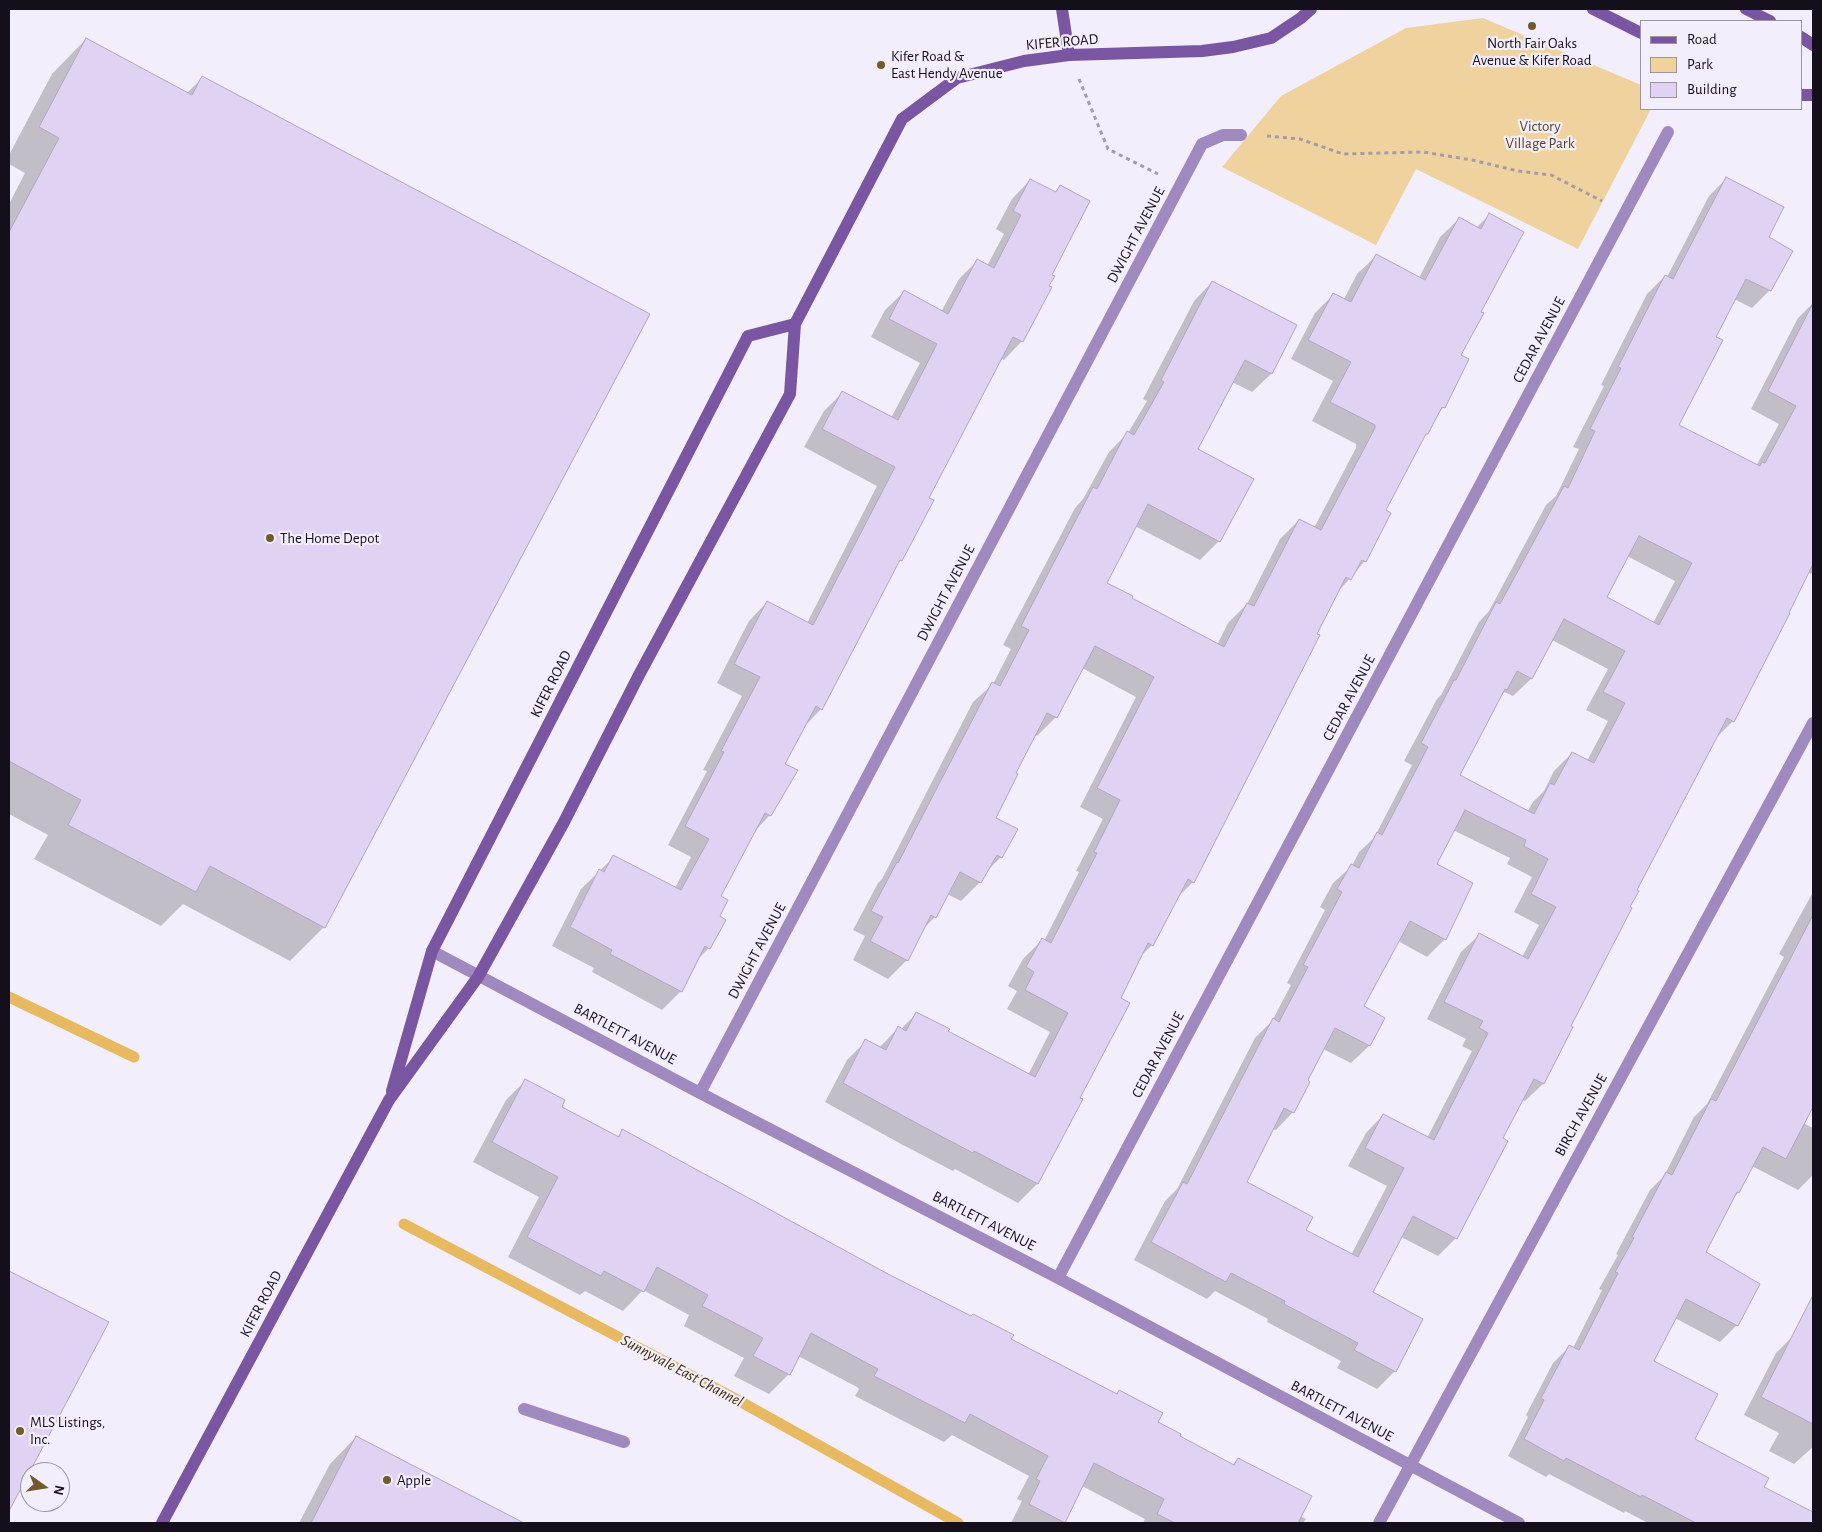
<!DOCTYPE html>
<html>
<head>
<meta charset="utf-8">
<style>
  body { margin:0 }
  #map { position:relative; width:1822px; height:1532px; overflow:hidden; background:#f3eefb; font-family:"Alegreya Sans",sans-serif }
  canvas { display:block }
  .frame { position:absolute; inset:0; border:10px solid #140f1a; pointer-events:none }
  .legend { position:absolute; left:1640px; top:20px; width:162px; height:90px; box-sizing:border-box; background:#f3eefb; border:1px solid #9a95a1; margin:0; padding:6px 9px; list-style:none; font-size:15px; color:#140f1a }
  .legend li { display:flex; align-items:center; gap:10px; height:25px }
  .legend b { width:25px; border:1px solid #9a95a1 }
  .north { position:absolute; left:20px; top:1462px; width:50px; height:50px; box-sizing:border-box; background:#f3eefb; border:1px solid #9a95a1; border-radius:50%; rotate:103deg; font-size:14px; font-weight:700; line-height:20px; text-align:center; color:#140f1a }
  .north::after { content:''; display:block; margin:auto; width:18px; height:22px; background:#725a2b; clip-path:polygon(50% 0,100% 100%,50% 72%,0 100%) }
</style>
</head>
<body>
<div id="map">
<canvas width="1822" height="1532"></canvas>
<div class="frame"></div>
<ul class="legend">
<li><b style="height:6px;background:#7a56a2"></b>Road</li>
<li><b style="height:14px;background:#efd29d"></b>Park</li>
<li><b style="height:14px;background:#e0d2f3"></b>Building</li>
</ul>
<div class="north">N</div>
</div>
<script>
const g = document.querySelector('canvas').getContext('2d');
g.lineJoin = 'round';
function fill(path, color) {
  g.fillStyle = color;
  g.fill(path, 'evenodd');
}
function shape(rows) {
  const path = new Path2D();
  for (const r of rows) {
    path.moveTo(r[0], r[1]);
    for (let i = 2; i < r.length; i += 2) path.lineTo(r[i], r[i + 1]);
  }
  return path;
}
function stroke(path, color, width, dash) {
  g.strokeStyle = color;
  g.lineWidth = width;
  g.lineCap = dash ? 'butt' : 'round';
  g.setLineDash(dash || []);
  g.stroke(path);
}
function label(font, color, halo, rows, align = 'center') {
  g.font = font + ' "Alegreya Sans",sans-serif';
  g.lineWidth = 4.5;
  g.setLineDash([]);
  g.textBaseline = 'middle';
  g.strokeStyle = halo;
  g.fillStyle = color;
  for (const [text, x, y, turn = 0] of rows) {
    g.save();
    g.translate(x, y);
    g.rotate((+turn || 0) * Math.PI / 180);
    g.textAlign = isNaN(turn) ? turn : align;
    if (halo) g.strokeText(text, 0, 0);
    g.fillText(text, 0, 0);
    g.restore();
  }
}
fill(shape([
  [1483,18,1641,85,1641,109,1651,109,1578,249,1416,169,1376,245,1222,167,1281,96,1406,28]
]), '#efd29d');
fill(shape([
  [86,39,186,94,203,77,324,927,290,961,183,904,161,926,34,859,48,835,9,814,9,204,25,173,9,164,9,155,52,74],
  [1727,178,1767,238,1791,251,1770,290,1752,308,1734,299,1714,337,1677,426,1756,466,1779,424,1751,409,1798,318,1813,303,1813,571,1811,574,1808,572,1733,721,1715,739,1636,891,1569,1027,1572,1028,1543,1084,1525,1101,1521,1100,1501,1138,1456,1238,1438,1256,1401,1237,1371,1293,1421,1320,1395,1371,1377,1389,1337,1368,1341,1361,1267,1322,1268,1319,1215,1291,1207,1299,1134,1260,1165,1201,1177,1189,1255,1038,1272,1021,1291,985,1287,983,1325,910,1320,907,1333,883,1352,866,1359,852,1374,838,1412,765,1404,761,1437,699,1441,695,1479,622,1489,611,1546,505,1556,496,1579,449,1573,447,1604,386,1601,385,1647,294,1665,276,1667,277,1709,196],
  [1627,556,1675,581,1653,623,1605,598],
  [1552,640,1608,669,1586,710,1608,721,1587,761,1572,753,1554,771,1544,791,1533,802,1527,812,1458,776,1501,694,1504,692,1513,696,1531,679],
  [1453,830,1510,858,1507,864,1532,877,1514,912,1539,925,1522,957,1479,935,1461,952,1427,1019,1466,1039,1462,1046,1472,1051,1427,1138,1383,1115,1366,1133,1348,1166,1387,1186,1351,1255,1304,1231,1245,1183,1272,1129,1276,1130,1293,1112,1306,1081,1323,1049,1351,1063,1369,1046,1362,1007,1398,941,1427,957,1445,939,1436,865],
  [1030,180,1054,193,1060,187,1050,275,1022,341,1004,360,1001,358,928,498,901,560,897,564,821,709,803,728,784,764,770,815,753,833,719,897,718,917,709,948,696,961,681,991,662,1010,592,972,594,968,552,946,581,889,614,857,675,888,691,857,668,845,707,771,703,770,742,696,717,683,749,621,767,602,807,623,877,486,804,447,824,411,842,393,891,418,920,363,871,337,885,310,904,292,941,312,959,279,977,261,987,266,1004,234,996,229,1012,199],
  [1489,215,1480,313,1460,355,1444,407,1437,414,1427,434,1422,438,1384,511,1365,561,1337,593,1193,882,1176,899,1152,945,1140,957,1119,998,1079,1098,1081,1099,1037,1184,1018,1203,955,1169,953,1171,901,1144,825,1102,847,1060,866,1041,879,1048,898,1028,901,1029,917,1013,947,1032,1028,1075,1050,1032,1007,1009,1017,991,1008,986,1023,959,1042,940,1044,941,1079,872,1076,871,1103,819,1080,807,1136,697,1082,668,1056,717,1037,736,1034,735,994,818,1001,857,985,873,980,882,961,901,947,894,935,917,923,929,907,960,888,979,853,960,865,936,853,930,878,883,882,879,973,702,993,684,1011,649,1003,645,1075,508,1083,499,1109,452,1128,433,1147,401,1143,399,1194,301,1212,282,1295,326,1271,374,1252,392,1232,382,1197,450,1219,541,1200,560,1135,526,1105,583,1130,599,1217,645,1228,623,1247,604,1280,539,1299,520,1314,528,1356,448,1356,444,1312,421,1333,381,1291,359,1315,313,1334,294,1344,299,1357,274,1376,256,1419,278,1440,237,1459,219,1476,228],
  [1813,892,1813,1104,1803,1123,1813,1128,1813,1175,1798,1190,1752,1166,1738,1193,1732,1199,1704,1253,1737,1325,1720,1342,1675,1318,1653,1361,1693,1439,1762,1487,1788,1520,1794,1523,1648,1523,1625,1511,1624,1513,1549,1474,1546,1477,1508,1456,1528,1417,1526,1415,1553,1363,1570,1346,1573,1348,1602,1290,1599,1289,1618,1255,1616,1254,1650,1190,1664,1176,1694,1117,1707,1104,1784,957,1779,954],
  [525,1081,560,1107,617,1137,623,1131,1010,1340,1116,1395,1119,1392,1157,1422,1178,1437,1232,1465,1238,1459,1300,1516,1306,1519,1303,1523,1143,1523,1145,1519,1082,1486,1063,1523,1011,1523,1022,1501,1017,1499,1029,1476,952,1435,944,1442,855,1396,859,1389,857,1387,798,1356,789,1374,769,1394,734,1376,744,1358,684,1326,689,1315,643,1290,623,1311,585,1291,580,1295,508,1257,539,1197,473,1162,506,1100],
  [9,1273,107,1323,9,1508],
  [1794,1335,1813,1345,1813,1447,1794,1464,1769,1451,1779,1433,1744,1415,1776,1353],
  [356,1437,521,1523,299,1523,330,1464]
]), '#0003');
stroke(shape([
  [9,997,134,1057],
  [404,1224,734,1398,958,1523]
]), '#e7ba61', 11);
const building = shape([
  [86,38,192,95,202,76,650,314,325,928,210,866,196,892,68,825,81,800,9,761,9,232,59,138,39,127,86,38],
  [1726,177,1784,207,1769,237,1793,251,1771,291,1746,279,1716,337,1723,340,1679,425,1760,466,1762,462,1765,463,1796,406,1768,391,1813,303,1813,564,1789,613,1790,613,1734,722,1727,718,1637,890,1639,891,1630,907,1632,908,1571,1026,1573,1027,1544,1084,1534,1079,1503,1138,1508,1141,1457,1239,1413,1216,1373,1292,1423,1319,1396,1372,1354,1350,1358,1343,1284,1304,1285,1301,1231,1273,1226,1282,1151,1242,1183,1182,1187,1184,1273,1018,1279,1022,1308,967,1303,965,1342,892,1337,889,1351,864,1359,868,1377,832,1382,835,1428,747,1421,743,1454,680,1456,680,1496,602,1500,604,1564,486,1568,488,1595,431,1590,429,1621,368,1618,367,1656,292,1665,275,1673,279,1726,177],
  [1639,536,1692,563,1659,625,1607,597,1639,536],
  [1564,619,1625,651,1603,692,1625,703,1594,763,1572,752,1554,785,1550,783,1534,814,1460,775,1505,689,1507,690,1517,671,1532,679,1564,619],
  [1465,810,1526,840,1524,846,1548,859,1531,894,1556,907,1528,959,1479,933,1444,1002,1483,1021,1479,1028,1488,1033,1434,1140,1383,1114,1365,1148,1404,1168,1358,1257,1306,1230,1313,1217,1247,1182,1284,1108,1294,1113,1310,1082,1308,1080,1335,1028,1370,1046,1385,1018,1364,1006,1410,921,1446,940,1473,883,1437,864,1465,810],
  [1030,179,1056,192,1060,185,1090,201,1052,275,1055,276,1049,286,1052,287,1023,342,1013,337,929,498,934,500,902,561,900,560,822,710,816,706,785,764,798,770,771,816,765,813,721,896,728,900,720,916,726,920,710,949,705,946,682,992,610,954,612,950,570,927,599,869,604,872,613,855,681,890,709,839,685,826,724,752,721,751,760,677,734,664,767,601,813,625,895,467,822,429,842,391,898,420,937,344,889,319,904,290,948,314,977,259,994,268,1021,215,1013,211,1030,179],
  [1489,213,1524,232,1481,312,1484,313,1461,355,1469,359,1445,408,1442,407,1428,434,1426,434,1386,510,1391,513,1366,562,1362,560,1351,580,1346,577,1317,634,1320,635,1194,883,1188,879,1153,946,1148,943,1121,998,1130,1003,1080,1098,1083,1099,1038,1184,974,1151,973,1153,920,1125,843,1083,865,1039,886,1050,898,1026,906,1031,916,1012,950,1029,948,1031,1035,1077,1068,1013,1025,990,1034,972,1026,967,1042,938,1051,943,1097,853,1094,852,1120,800,1097,788,1154,677,1095,646,1057,718,1047,713,1016,773,1018,774,996,818,1018,829,1002,858,997,855,981,883,960,872,936,918,931,915,908,961,870,941,883,917,871,911,897,862,898,863,992,682,1000,686,1029,630,1021,626,1093,487,1097,489,1127,431,1134,435,1164,382,1161,380,1212,281,1297,325,1272,374,1245,360,1198,449,1254,479,1220,542,1148,504,1107,583,1133,596,1132,598,1224,647,1247,603,1254,606,1299,519,1321,530,1375,428,1375,425,1330,402,1351,362,1308,340,1333,293,1351,302,1376,254,1425,280,1459,217,1481,229,1489,213],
  [1813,915,1813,1107,1786,1159,1763,1147,1739,1193,1737,1192,1706,1252,1760,1284,1738,1326,1686,1299,1654,1361,1718,1394,1695,1439,1769,1478,1764,1487,1813,1512,1813,1523,1696,1523,1642,1495,1641,1497,1566,1458,1564,1461,1524,1439,1544,1400,1541,1398,1569,1345,1579,1350,1618,1273,1615,1272,1634,1238,1632,1237,1666,1172,1672,1175,1711,1099,1716,1101,1813,915],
  [525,1079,565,1100,562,1107,619,1137,622,1129,888,1274,971,1316,973,1314,1014,1335,1011,1339,1117,1394,1119,1390,1163,1413,1158,1422,1181,1434,1180,1436,1234,1465,1238,1458,1312,1496,1298,1523,1175,1523,1157,1514,1164,1499,1094,1463,1065,1523,1029,1504,1040,1481,1036,1479,1048,1456,970,1414,965,1423,874,1376,878,1369,876,1368,811,1333,790,1375,753,1356,763,1338,702,1306,708,1295,657,1267,644,1292,604,1271,601,1276,527,1237,558,1177,492,1142,525,1079],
  [9,1271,109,1322,9,1511,9,1271],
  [1813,1295,1813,1424,1761,1397,1813,1295],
  [356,1436,524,1523,311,1523,356,1436]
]);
fill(building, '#e0d2f3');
stroke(building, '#b2a5c3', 1);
stroke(shape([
  [1079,79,1108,149,1158,174],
  [1267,136,1300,139,1343,154,1423,152,1472,160,1518,171,1551,175,1602,201]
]), '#a29da9', 3, [4, 4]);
stroke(shape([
  [524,1409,624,1442]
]), '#a089be', 12);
stroke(shape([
  [432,951,700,1093,1058,1278,1519,1523],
  [700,1093,1202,144,1223,135,1241,135],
  [1058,1278,1668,132],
  [1379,1523,1813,723]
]), '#a089be', 12);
stroke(shape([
  [1062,9,1069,55],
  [1593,9,1641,33],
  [1746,9,1770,21],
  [1801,37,1813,45],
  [1801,95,1813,95],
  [392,1091,432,951,748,336,795,324],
  [162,1523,389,1100,478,977,564,822,639,675,790,394,795,324,902,119,957,78,1024,61,1069,55,1202,51,1233,47,1271,38,1301,18,1311,9]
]), '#7a56a2', 12);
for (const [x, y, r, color] of [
  [1532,26,5,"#725a2b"],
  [881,65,5,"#725a2b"],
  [270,538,5,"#725a2b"],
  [20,1431,5,"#725a2b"],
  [387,1480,5,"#725a2b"]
]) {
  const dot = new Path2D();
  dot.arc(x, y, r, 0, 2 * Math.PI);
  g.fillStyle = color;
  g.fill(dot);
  stroke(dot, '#f3eefb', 2);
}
label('15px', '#140f1a', '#f3eefb', [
  ["KIFER ROAD",1062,42,-5],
  ["DWIGHT AVENUE",1136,235,-62],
  ["CEDAR AVENUE",1539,340,-62],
  ["DWIGHT AVENUE",946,593,-62],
  ["KIFER ROAD",551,684,-63],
  ["CEDAR AVENUE",1349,698,-62],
  ["DWIGHT AVENUE",757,951,-62],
  ["BARTLETT AVENUE",625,1034,28],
  ["CEDAR AVENUE",1158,1055,-62],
  ["BIRCH AVENUE",1581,1115,-61],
  ["BARTLETT AVENUE",984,1221,27],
  ["KIFER ROAD",261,1304,-62],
  ["BARTLETT AVENUE",1342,1411,28]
]);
label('15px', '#140f1a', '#f3eefb', [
  ["North Fair Oaks",1532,43,"center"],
  ["Avenue & Kifer Road",1532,60,"center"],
  ["Kifer Road &",891,56],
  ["East Hendy Avenue",891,73],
  ["The Home Depot",280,538],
  ["MLS Listings,",30,1422],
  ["Inc.",30,1439],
  ["Apple",397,1480]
], 'left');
label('15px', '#584520', '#f3eefb', [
  ["Victory",1540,126],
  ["Village Park",1540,143]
]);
label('italic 16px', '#3f2d05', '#f3eefb', [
  ["Sunnyvale East Channel",682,1371,28]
]);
</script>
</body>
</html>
